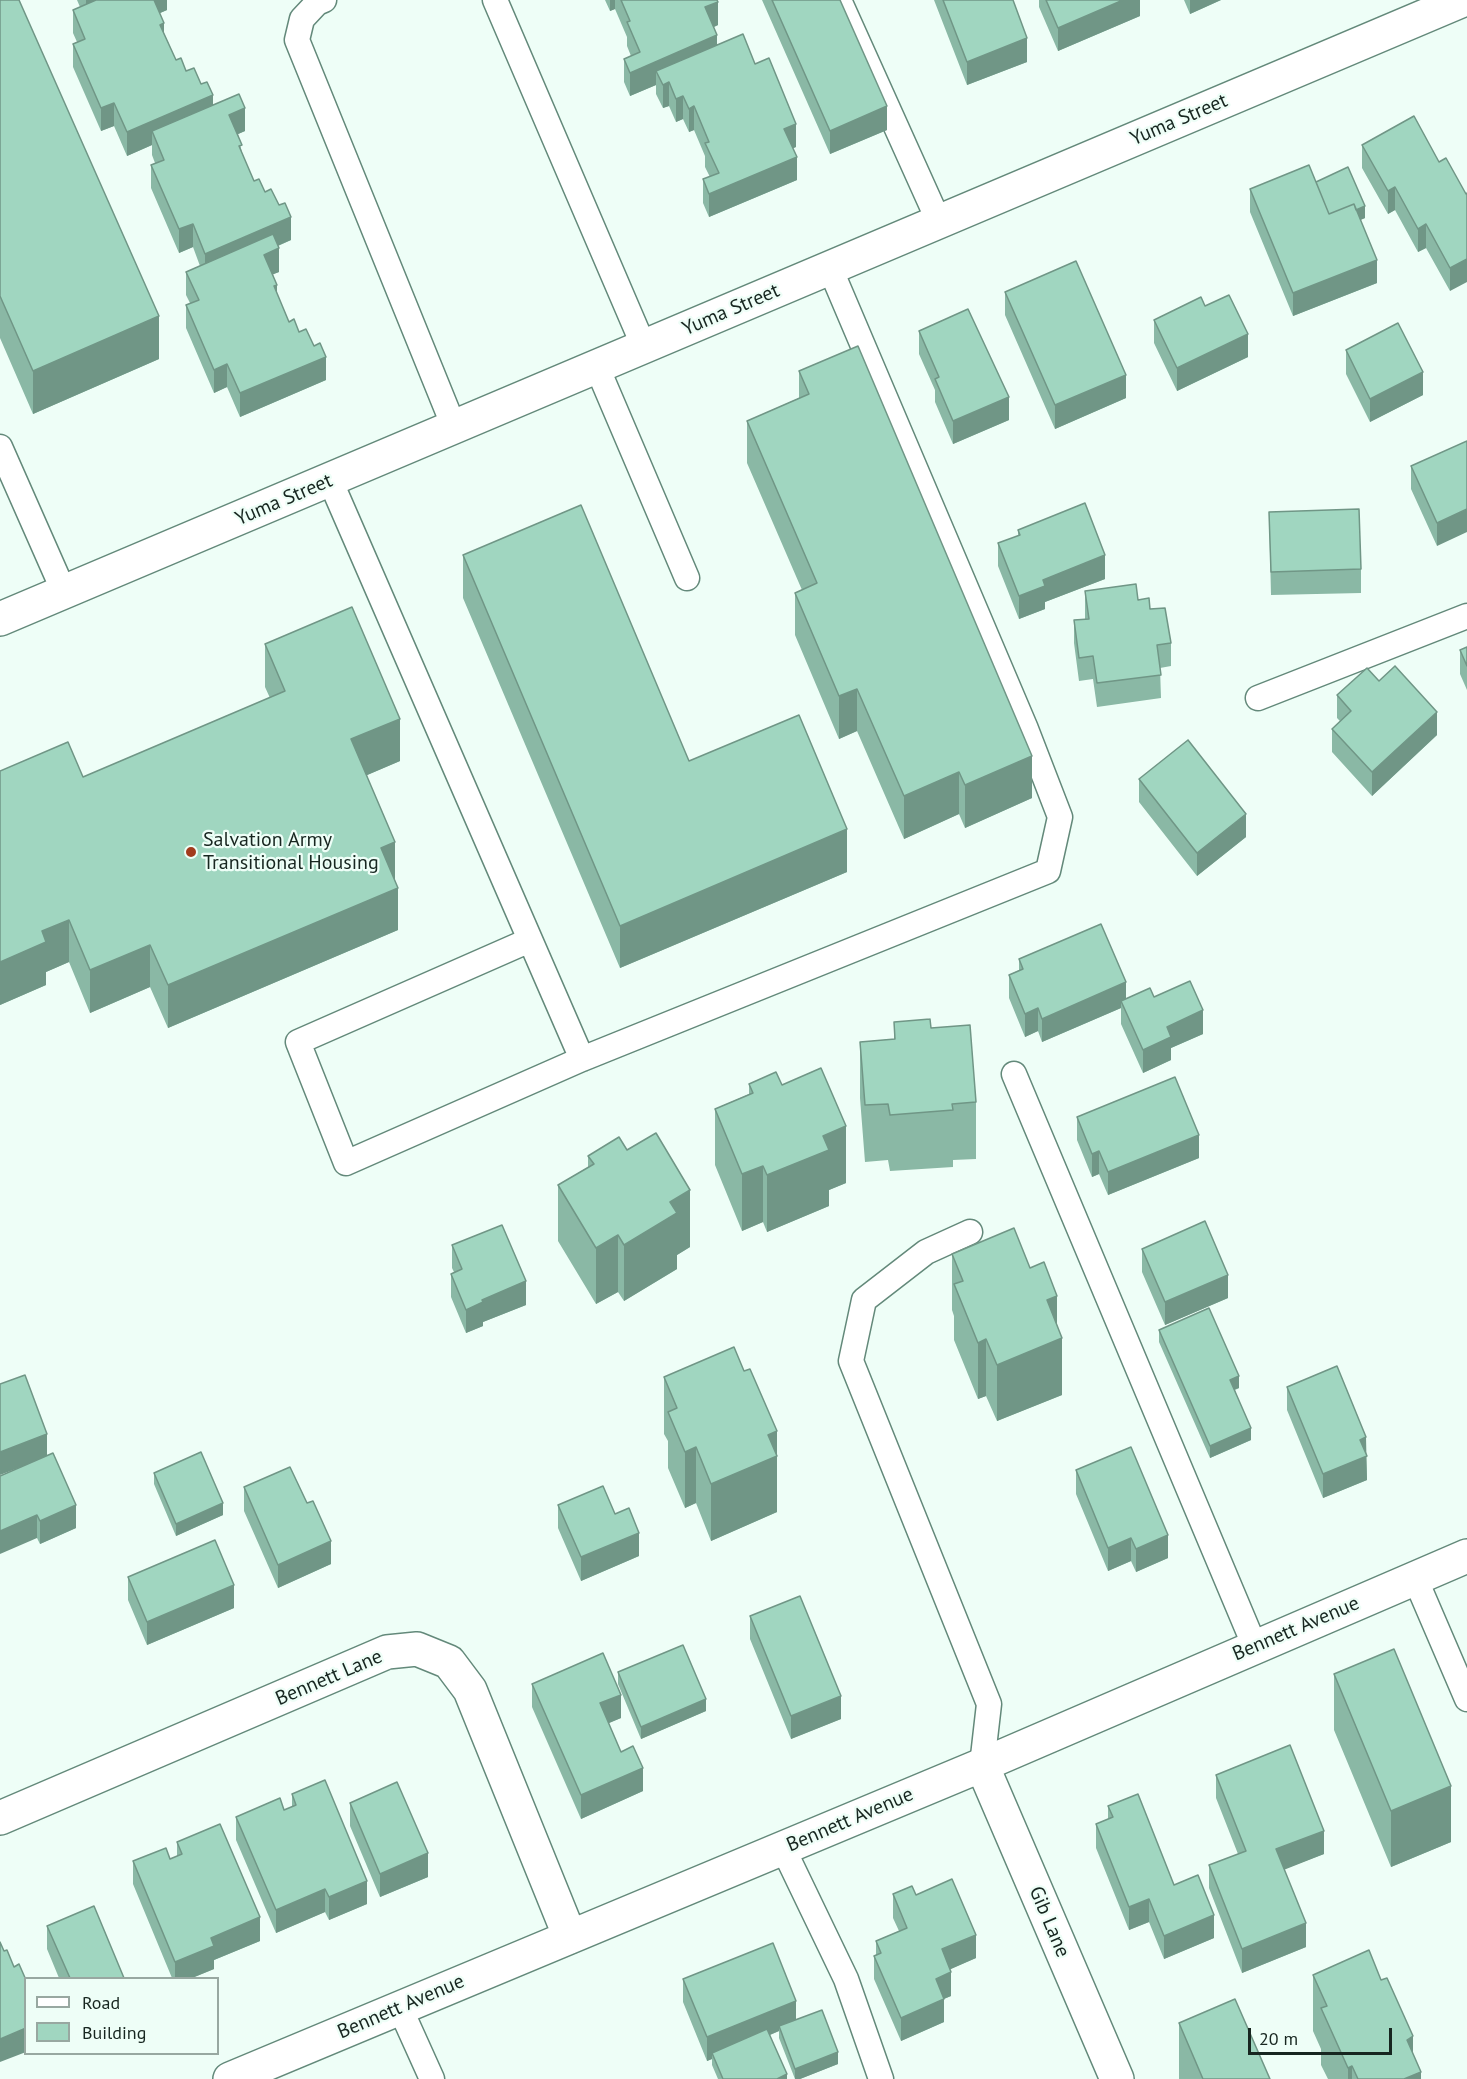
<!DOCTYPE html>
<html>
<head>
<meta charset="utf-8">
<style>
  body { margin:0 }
  #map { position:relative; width:1467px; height:2079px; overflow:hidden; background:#eefef7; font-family:"PT Sans",sans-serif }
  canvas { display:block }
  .legend { position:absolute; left:24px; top:1977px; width:195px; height:78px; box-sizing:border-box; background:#eefef7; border:2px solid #98a8a1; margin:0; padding:8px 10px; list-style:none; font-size:18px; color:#172620 }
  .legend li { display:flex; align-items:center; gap:12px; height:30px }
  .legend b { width:30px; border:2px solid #98a8a1 }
  .scale { position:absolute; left:1248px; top:2028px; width:144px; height:27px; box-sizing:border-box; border:3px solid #172620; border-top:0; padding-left:8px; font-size:18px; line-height:21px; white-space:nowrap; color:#172620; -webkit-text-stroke:4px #eefef7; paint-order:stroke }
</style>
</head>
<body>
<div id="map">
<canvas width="1467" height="2079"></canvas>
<ul class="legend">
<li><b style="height:8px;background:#fff"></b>Road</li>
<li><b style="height:16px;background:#a0d6c0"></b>Building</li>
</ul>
<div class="scale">20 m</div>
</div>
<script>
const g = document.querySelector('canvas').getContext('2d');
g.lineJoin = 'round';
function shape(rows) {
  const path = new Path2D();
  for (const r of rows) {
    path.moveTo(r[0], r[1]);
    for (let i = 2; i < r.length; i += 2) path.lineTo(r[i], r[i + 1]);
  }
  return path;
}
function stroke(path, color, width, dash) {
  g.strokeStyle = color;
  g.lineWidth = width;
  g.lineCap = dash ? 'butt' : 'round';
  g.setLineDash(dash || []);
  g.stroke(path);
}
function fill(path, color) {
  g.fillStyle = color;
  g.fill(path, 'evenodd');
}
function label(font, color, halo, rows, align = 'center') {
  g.font = font + ' "PT Sans",sans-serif';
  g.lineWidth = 4.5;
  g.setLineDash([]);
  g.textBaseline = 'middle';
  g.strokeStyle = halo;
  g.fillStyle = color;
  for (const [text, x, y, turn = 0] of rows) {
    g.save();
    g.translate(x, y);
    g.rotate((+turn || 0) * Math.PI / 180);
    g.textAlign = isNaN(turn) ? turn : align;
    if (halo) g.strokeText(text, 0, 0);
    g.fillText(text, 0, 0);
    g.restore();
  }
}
const service = shape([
  [324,0,317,3,302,19,297,40,454,427],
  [495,0,644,347],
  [839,0,939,222],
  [597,367,687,578],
  [0,447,64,592],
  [330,480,582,1059],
  [1258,698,1467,616],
  [530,940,298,1042,346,1163,582,1059,1048,871,1060,817,1026,729,830,268],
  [1014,1074,1255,1647],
  [970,1232,926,1252,864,1300,851,1361,989,1704,982,1765],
  [1415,1578,1467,1699],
  [783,1848,846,1979,881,2079],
  [400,2008,432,2079]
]);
const minor = shape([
  [0,619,1463,0],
  [982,1765,1117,2079],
  [0,1818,387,1652,417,1649,449,1662,470,1690,570,1937],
  [230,2079,982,1765,1467,1556]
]);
stroke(service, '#63897a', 27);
stroke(minor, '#63897a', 36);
stroke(service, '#fff', 24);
stroke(minor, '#fff', 33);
fill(shape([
  [0,0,159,359,33,414,0,338],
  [77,0,167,0,167,10,160,13,164,33,176,60,201,84,213,105,245,131,238,134,242,153,254,181,265,192,291,240,278,246,279,272,273,274,277,295,289,322,299,332,326,380,240,417,227,387,214,393,186,328,186,305,190,303,186,295,186,272,200,266,193,247,179,253,151,188,151,165,155,163,152,155,152,145,127,156,114,126,101,131,73,67,73,44,77,42,73,33,73,10,80,7],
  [605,0,717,0,718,25,714,27,717,45,755,64,796,147,793,148,797,180,709,217,703,203,703,179,710,177,705,167,705,156,694,130,689,132,683,119,676,122,669,106,663,108,656,94,656,85,630,96,624,82,624,59,631,56,627,46,627,37,615,9,610,11],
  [762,0,840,0,887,130,830,154],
  [934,0,1013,0,1027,62,967,85],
  [1039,0,1140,0,1140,16,1058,51,1039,7],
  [1184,0,1221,0,1190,14],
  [1362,145,1439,162,1466,194,1450,291,1426,248,1418,252,1395,210,1388,214,1362,168],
  [1316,182,1365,218,1360,220,1377,283,1293,316,1250,212,1250,189],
  [1005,292,1126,398,1055,429,1005,315],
  [1205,306,1248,357,1177,391,1154,343,1154,320],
  [919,331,1009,420,953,444,935,402,935,390,919,354],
  [1346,350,1423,395,1370,422,1346,374],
  [799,371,1032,798,965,828,959,814,904,839,857,731,839,739,795,635,795,593,802,590,747,463,747,421,799,398],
  [1467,441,1437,546,1411,489,1411,466],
  [1269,512,1361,569,1361,593,1271,595],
  [1018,530,1105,579,1045,602,1045,609,1019,619,998,566,998,543,1018,536],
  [463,555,689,761,847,872,620,968,463,598],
  [1085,591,1138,600,1150,609,1171,643,1171,666,1160,668,1161,698,1097,707,1093,679,1079,681,1074,643,1074,620,1085,619],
  [265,644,400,761,367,775,395,880,398,930,168,1028,150,987,90,1013,69,962,46,972,46,985,0,1005,0,771,83,777,270,698,265,687],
  [1467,647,1467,690,1460,674,1460,650],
  [1337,695,1437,735,1372,796,1332,752,1332,729,1340,721,1337,718],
  [1139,779,1246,837,1197,876,1139,802],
  [1019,959,1126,999,1154,997,1203,1034,1171,1048,1171,1060,1143,1073,1121,1024,1121,1008,1042,1042,1038,1031,1025,1037,1009,998,1009,975,1019,970],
  [894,1022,931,1028,976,1102,976,1159,953,1160,953,1167,890,1171,888,1160,865,1162,860,1098,860,1042,894,1039],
  [749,1084,782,1085,846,1183,829,1190,829,1206,767,1232,763,1222,742,1231,715,1165,715,1109,749,1094],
  [1077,1117,1199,1158,1108,1195,1099,1174,1092,1177,1077,1140],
  [627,1150,690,1247,677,1255,677,1269,624,1301,618,1292,596,1304,558,1241,558,1185,588,1167,588,1156],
  [452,1245,526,1305,483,1322,483,1326,466,1333,451,1297,451,1274,454,1272,452,1268],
  [1142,1249,1228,1298,1165,1325,1142,1272],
  [952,1254,1030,1268,1057,1326,1062,1395,997,1421,986,1396,978,1399,954,1340,954,1316,952,1310],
  [1159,1330,1239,1388,1235,1390,1251,1440,1210,1458,1159,1342],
  [744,1371,777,1431,777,1512,711,1541,696,1503,685,1508,668,1468,668,1441,664,1434,664,1377],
  [1287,1387,1366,1454,1367,1480,1323,1498,1287,1410],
  [47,1455,76,1528,40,1544,37,1538,18,1468],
  [1076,1470,1168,1558,1136,1572,1131,1561,1108,1571,1076,1494],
  [154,1473,223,1515,176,1536,154,1484],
  [244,1487,331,1564,278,1588,244,1511],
  [558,1505,615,1514,639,1556,581,1581,558,1528],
  [128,1577,234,1608,147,1645,128,1600],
  [750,1616,841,1719,791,1739,750,1639],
  [618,1672,706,1711,641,1739,618,1684],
  [1334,1674,1451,1842,1391,1867,1334,1730],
  [532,1684,621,1718,608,1723,621,1752,643,1791,581,1819,532,1707],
  [1216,1775,1324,1854,1284,1869,1306,1947,1242,1973,1209,1888,1209,1865,1238,1854,1216,1798],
  [292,1794,367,1904,329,1920,325,1912,276,1933,236,1840,236,1817,284,1810,292,1807],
  [350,1803,428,1877,380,1897,350,1826],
  [1108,1806,1174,1885,1214,1938,1164,1959,1149,1922,1129,1930,1096,1848,1096,1824,1108,1819],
  [177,1842,260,1941,214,1960,214,1969,192,1978,172,1978,133,1884,133,1861,170,1859,177,1856],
  [893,1894,916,1895,976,1958,950,1969,951,1996,944,1999,944,2022,901,2041,874,1979,874,1956,876,1955,876,1941,899,1931,893,1918],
  [47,1926,124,1978,59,1978,47,1949],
  [1313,1975,1413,2054,1421,2079,1328,2079,1321,2065,1321,2049,1313,2031],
  [683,1979,796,2020,838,2064,800,2079,795,2079,779,2038,779,2031,770,2035,787,2079,718,2079,712,2065,712,2059,707,2061,683,2002],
  [1179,2023,1270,2079,1179,2079]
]), '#8ab8a5');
fill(shape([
  [86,0,134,0,86,21],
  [151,0,167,0,167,10,151,17],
  [610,0,615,0,615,9,610,11],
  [1123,0,1140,0,1140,16,1058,51,1058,28],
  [1190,0,1221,0,1190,14],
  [718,2,718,25,705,31,705,7],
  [164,23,164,47,160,25],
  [717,35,717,59,656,71,656,85,630,96,630,73],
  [1027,38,1027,62,967,85,967,62],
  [669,82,669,106,663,108,663,85],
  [213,95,213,119,152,131,152,145,127,156,127,132],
  [683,96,683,119,676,122,676,99],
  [114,103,114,126,101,131,101,108],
  [694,106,694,130,689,132,689,109],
  [887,106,887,130,830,154,830,131],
  [245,108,245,131,229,138,229,115],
  [796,124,796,147,784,152,784,129],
  [797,157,797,180,709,217,709,194],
  [1395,187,1395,210,1388,214,1388,191],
  [1365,206,1365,218,1331,233,1331,221],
  [291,217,291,240,205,277,205,254],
  [193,224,193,247,179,253,179,229],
  [1426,224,1426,248,1418,252,1418,229],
  [279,248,279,272,264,278,264,255],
  [1467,259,1467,282,1450,291,1450,268],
  [1377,260,1377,283,1293,316,1293,293],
  [277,285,277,308,274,286],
  [159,316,159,359,33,414,33,371],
  [1248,334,1248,357,1177,391,1177,368],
  [326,357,326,380,240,417,240,393],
  [227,364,227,387,214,393,214,370],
  [1423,372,1423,395,1370,422,1370,399],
  [1126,375,1126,398,1055,429,1055,405],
  [1009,397,1009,420,953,444,953,421],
  [1467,509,1467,532,1437,546,1437,523],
  [1105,555,1105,579,1045,602,1045,609,1019,619,1019,596,1043,580],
  [857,689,857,731,839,739,839,696],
  [1437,712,1437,735,1372,796,1372,772],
  [400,719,400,761,351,782,351,739],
  [1032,756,1032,798,965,828,965,785],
  [959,772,959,814,904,839,904,796],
  [1246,814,1246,837,1197,876,1197,853],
  [847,829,847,872,620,968,620,926],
  [395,842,395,884,381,848],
  [398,888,398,930,168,1028,168,985],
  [69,920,69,962,46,972,46,985,0,1005,0,962,42,931],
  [150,945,150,987,90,1013,90,970],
  [1126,982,1126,1005,1121,1001,1121,1008,1042,1042,1042,1019],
  [1038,1008,1038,1031,1025,1037,1025,1014],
  [1203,1010,1203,1034,1171,1048,1171,1060,1143,1073,1143,1050,1167,1027],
  [846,1126,846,1183,829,1190,829,1206,767,1232,767,1175,823,1136],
  [1199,1135,1199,1158,1108,1195,1108,1172],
  [1099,1151,1099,1174,1092,1177,1092,1154],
  [763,1166,763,1222,742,1231,742,1174],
  [690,1190,690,1247,677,1255,677,1269,624,1301,624,1245,670,1202],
  [618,1235,618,1292,596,1304,596,1248],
  [1228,1275,1228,1298,1165,1325,1165,1302],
  [526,1281,526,1305,483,1322,483,1326,466,1333,466,1310,482,1300],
  [1057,1296,1057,1340,1062,1338,1062,1395,997,1421,997,1365,1047,1300],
  [986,1339,986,1396,978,1399,978,1343],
  [1239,1376,1239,1388,1230,1391,1230,1380],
  [1251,1428,1251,1440,1210,1458,1210,1446],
  [777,1431,777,1512,711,1541,711,1484,768,1435],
  [47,1434,47,1457,0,1475,0,1452],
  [1366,1437,1367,1480,1323,1498,1323,1474,1360,1440],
  [696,1447,696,1503,685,1508,685,1452],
  [223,1503,223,1515,176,1536,176,1524],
  [76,1505,76,1528,40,1544,40,1521],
  [37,1515,37,1538,0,1554,0,1531],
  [639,1533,639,1556,581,1581,581,1557],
  [1168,1535,1168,1558,1136,1572,1136,1549],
  [1131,1538,1131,1561,1108,1571,1108,1548],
  [331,1541,331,1564,278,1588,278,1565],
  [234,1585,234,1608,147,1645,147,1622],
  [621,1695,621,1718,600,1727,600,1703],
  [841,1696,841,1719,791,1739,791,1716],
  [706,1699,706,1711,641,1739,641,1727],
  [643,1768,643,1791,581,1819,581,1795],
  [1451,1786,1451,1842,1391,1867,1391,1811],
  [1324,1831,1324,1854,1276,1873,1276,1849],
  [428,1853,428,1877,380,1897,380,1874],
  [367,1881,367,1904,329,1920,329,1897],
  [325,1889,325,1912,276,1933,276,1910],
  [1149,1899,1149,1922,1129,1930,1129,1907],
  [1214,1915,1214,1938,1164,1959,1164,1936],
  [260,1917,260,1941,214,1960,214,1969,192,1978,175,1978,175,1962,211,1938],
  [1306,1923,1306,1947,1242,1973,1242,1949],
  [976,1935,976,1958,942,1973,942,1949],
  [951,1972,951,1996,936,2002,936,1979],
  [944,1999,944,2022,901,2041,901,2018],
  [796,2001,796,2024,779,2026,779,2031,714,2058,712,2053,712,2059,707,2061,707,2037],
  [26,2028,26,2052,0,2062,0,2039],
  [1413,2036,1413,2075,1421,2072,1421,2079,1404,2079,1407,2040],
  [838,2052,838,2064,800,2079,795,2079,795,2069],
  [1352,2066,1352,2079,1348,2079,1348,2068],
  [787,2074,787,2079,777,2079]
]), '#709686');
const building = shape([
  [0,0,19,0,159,316,33,371,0,296,0,0],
  [96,0,154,0,164,23,160,25,176,60,181,58,186,71,194,68,201,84,207,82,213,95,127,132,114,103,101,108,73,44,85,39,73,10,96,0],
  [621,0,717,0,718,2,705,7,717,35,630,73,624,59,640,52,627,22,630,21,621,0],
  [772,0,840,0,887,106,830,131,772,0],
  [943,0,1013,0,1027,38,967,62,943,0],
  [1046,0,1123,0,1058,28,1046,0],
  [743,34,755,64,769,58,796,124,784,129,797,157,709,194,703,179,719,173,705,143,709,142,694,106,689,109,683,96,676,99,669,82,663,85,656,71,743,34],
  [239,94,245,108,229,115,242,145,239,146,254,181,259,179,265,192,271,189,279,205,285,203,291,217,205,254,193,224,179,229,151,165,164,160,152,131,239,94],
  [1414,116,1439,162,1446,158,1466,194,1467,193,1467,259,1450,268,1426,224,1418,229,1395,187,1388,191,1362,145,1414,116],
  [1309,165,1329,214,1354,204,1377,260,1293,293,1250,189,1309,165],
  [1348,167,1365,206,1356,210,1354,204,1329,214,1316,182,1348,167],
  [273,234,279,248,264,255,277,285,274,286,289,322,294,319,299,332,306,329,314,346,320,343,326,357,240,393,227,364,214,370,186,305,199,300,186,272,273,234],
  [1076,261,1126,375,1055,405,1005,292,1076,261],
  [1229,295,1248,334,1177,368,1154,320,1201,297,1205,306,1229,295],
  [968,309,1009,397,953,421,935,379,939,377,919,331,968,309],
  [1398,323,1423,372,1370,399,1346,350,1398,323],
  [858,346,1032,756,965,785,959,772,904,796,857,689,839,696,795,593,817,583,747,421,809,394,799,371,858,346],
  [1467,441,1467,509,1437,523,1411,466,1467,441],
  [1085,503,1105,555,1043,580,1045,586,1019,596,998,543,1020,535,1018,530,1085,503],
  [581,505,689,761,799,715,847,829,620,926,463,555,581,505],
  [1359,509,1361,569,1271,572,1269,512,1359,509],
  [1136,584,1138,600,1149,598,1150,609,1165,608,1171,643,1157,645,1161,675,1097,683,1093,656,1079,658,1074,620,1089,619,1085,591,1136,584],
  [352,607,400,719,351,739,395,842,381,848,398,888,168,985,150,945,90,970,69,920,42,931,46,942,0,962,0,771,68,742,83,777,285,691,265,644,352,607],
  [1467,647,1467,666,1460,650,1467,647],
  [1395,666,1437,712,1372,772,1332,729,1351,711,1337,695,1367,668,1379,681,1395,666],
  [1188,740,1246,814,1197,853,1139,779,1188,740],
  [1101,924,1126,982,1042,1019,1038,1008,1025,1014,1009,975,1023,969,1019,959,1101,924],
  [1190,981,1203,1010,1167,1027,1171,1037,1143,1050,1121,1001,1150,988,1154,997,1190,981],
  [930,1019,931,1028,970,1025,976,1102,952,1104,953,1110,890,1115,888,1104,865,1105,860,1042,895,1039,894,1022,930,1019],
  [821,1068,846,1126,823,1136,829,1150,767,1175,763,1166,742,1174,715,1109,753,1093,749,1084,776,1072,782,1085,821,1068],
  [1175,1077,1199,1135,1108,1172,1099,1151,1092,1154,1077,1117,1175,1077],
  [656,1133,690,1190,670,1202,677,1213,624,1245,618,1235,596,1248,558,1185,594,1164,588,1156,619,1137,627,1150,656,1133],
  [1205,1221,1228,1275,1165,1302,1142,1249,1205,1221],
  [502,1225,526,1281,482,1300,483,1302,466,1310,451,1274,462,1269,452,1245,502,1225],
  [1014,1228,1030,1268,1044,1262,1057,1296,1047,1300,1062,1338,997,1365,986,1339,978,1343,954,1284,963,1281,952,1254,1014,1228],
  [1209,1308,1239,1376,1230,1380,1251,1428,1210,1446,1159,1330,1209,1308],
  [734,1347,744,1371,750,1369,777,1431,768,1435,777,1456,711,1484,696,1447,685,1452,668,1412,677,1408,664,1377,734,1347],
  [1337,1366,1366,1437,1360,1440,1367,1456,1323,1474,1287,1387,1337,1366],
  [25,1375,47,1434,0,1452,0,1384,25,1375],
  [1131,1447,1168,1535,1136,1549,1131,1538,1108,1548,1076,1470,1131,1447],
  [201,1452,223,1503,176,1524,154,1473,201,1452],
  [53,1453,76,1505,40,1521,37,1515,0,1531,0,1476,53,1453],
  [290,1467,307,1503,313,1501,331,1541,278,1565,244,1487,290,1467],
  [603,1486,615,1514,629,1508,639,1533,581,1557,558,1505,603,1486],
  [215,1540,234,1585,147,1622,128,1577,215,1540],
  [800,1596,841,1696,791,1716,750,1616,800,1596],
  [683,1645,706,1699,641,1727,618,1672,683,1645],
  [1394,1649,1451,1786,1391,1811,1334,1674,1394,1649],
  [603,1653,621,1695,600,1703,621,1752,633,1746,643,1768,581,1795,532,1684,603,1653],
  [1290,1745,1324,1831,1276,1849,1306,1923,1242,1949,1209,1865,1246,1851,1216,1775,1290,1745],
  [325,1780,367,1881,329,1897,325,1889,276,1910,236,1817,280,1798,284,1810,296,1805,292,1794,325,1780],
  [397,1782,428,1853,380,1874,350,1803,397,1782],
  [1138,1794,1174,1885,1198,1875,1214,1915,1164,1936,1149,1899,1129,1907,1096,1824,1113,1817,1108,1806,1138,1794],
  [220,1824,260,1917,211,1938,214,1946,175,1962,133,1861,166,1848,170,1859,182,1854,177,1842,220,1824],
  [952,1879,976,1935,942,1949,951,1972,936,1979,944,1999,901,2018,874,1956,881,1953,876,1941,907,1928,893,1894,912,1886,916,1895,952,1879],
  [94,1906,124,1978,70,1978,47,1926,94,1906],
  [0,1942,4,1951,7,1950,14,1967,19,1964,26,1980,26,2028,0,2039,0,1942],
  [773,1943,796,2001,707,2037,683,1979,773,1943],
  [1369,1950,1381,1980,1387,1978,1413,2036,1407,2040,1421,2072,1404,2079,1358,2079,1352,2066,1348,2068,1321,2008,1327,2006,1313,1975,1369,1950],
  [1235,1999,1270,2079,1203,2079,1179,2023,1235,1999],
  [822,2010,838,2052,795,2069,779,2026,822,2010],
  [767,2029,787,2074,777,2079,723,2079,712,2053,767,2029]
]);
fill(building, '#a0d6c0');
stroke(building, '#709686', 1.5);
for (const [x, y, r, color] of [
  [191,852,6,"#a23b1d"]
]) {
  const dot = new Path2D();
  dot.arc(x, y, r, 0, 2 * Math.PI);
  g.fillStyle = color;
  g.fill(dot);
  stroke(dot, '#eefef7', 2);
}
label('20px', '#172620', '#eefef7', [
  ["Yuma Street",1179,120,-23],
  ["Yuma Street",731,310,-23],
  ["Yuma Street",284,500,-23],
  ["Bennett Avenue",1296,1629,-23],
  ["Bennett Lane",329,1678,-23],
  ["Bennett Avenue",850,1820,-23],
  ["Gib Lane",1049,1922,67],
  ["Bennett Avenue",401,2007,-23]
]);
label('20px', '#172620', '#eefef7', [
  ["Salvation Army",203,840],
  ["Transitional Housing",203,863]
], 'left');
</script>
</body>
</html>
